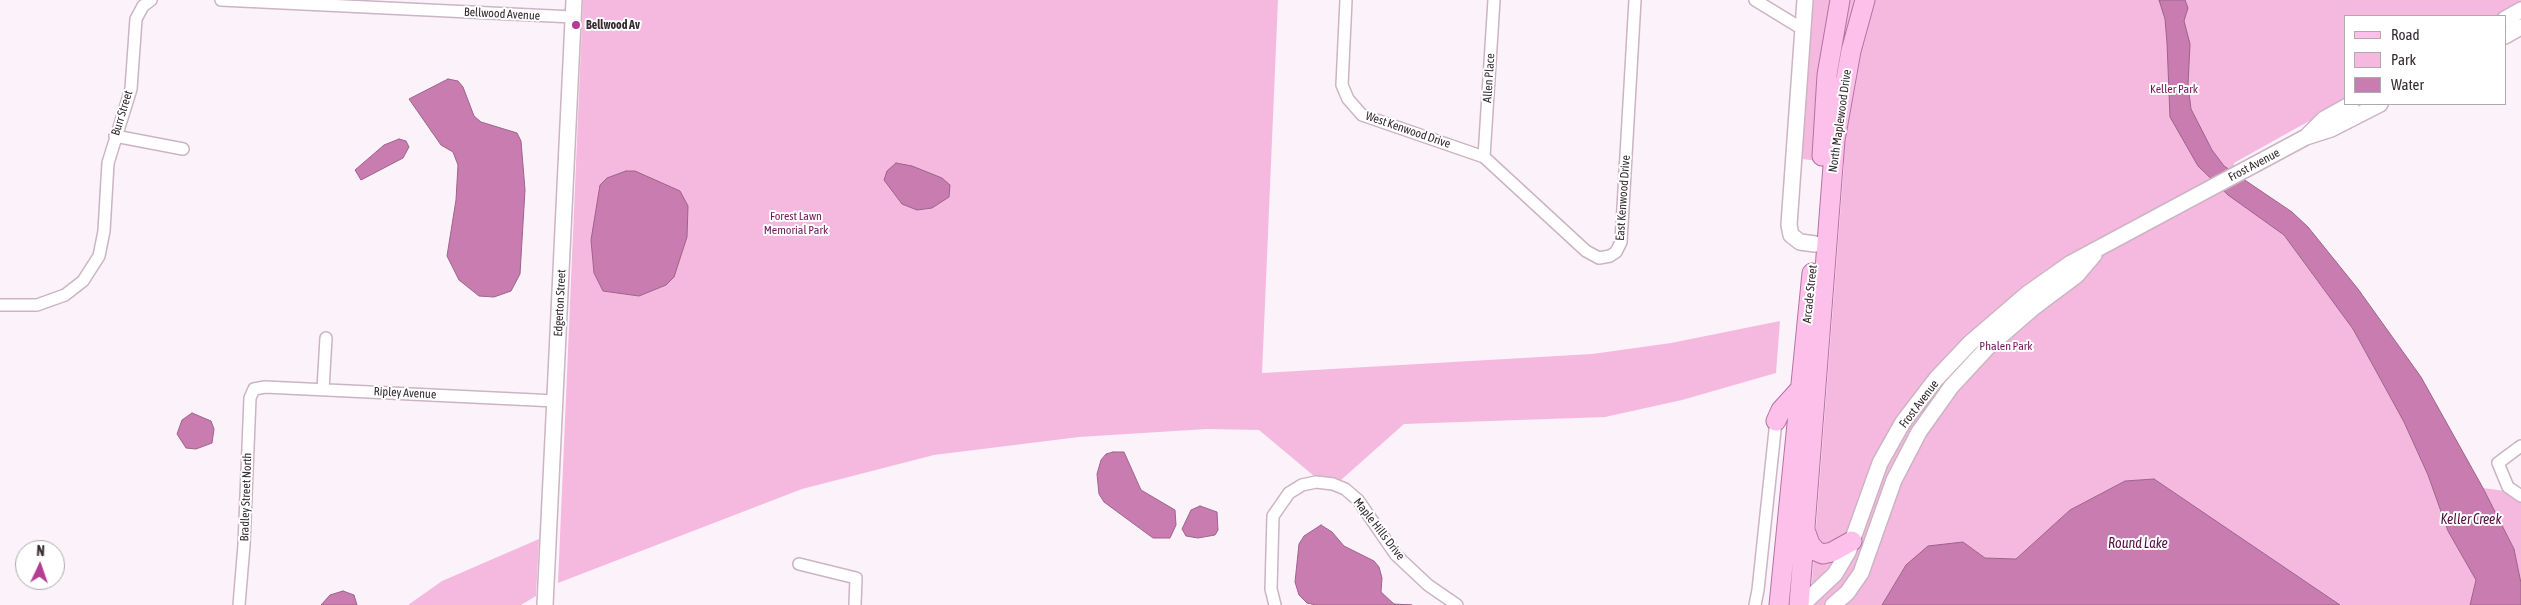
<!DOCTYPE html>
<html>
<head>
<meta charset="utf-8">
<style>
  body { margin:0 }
  #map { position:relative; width:2521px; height:605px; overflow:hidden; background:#fcf2f9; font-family:"Asap Condensed",sans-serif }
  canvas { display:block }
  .legend { position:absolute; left:2344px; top:15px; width:162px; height:90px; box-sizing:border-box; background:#fff; border:1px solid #aeaaad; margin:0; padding:6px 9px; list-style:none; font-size:15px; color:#352b31 }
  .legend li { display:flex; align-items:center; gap:10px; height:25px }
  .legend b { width:25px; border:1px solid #aeaaad }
  .north { position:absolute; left:15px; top:540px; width:50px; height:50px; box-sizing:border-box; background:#fff; border:1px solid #aeaaad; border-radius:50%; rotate:3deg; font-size:14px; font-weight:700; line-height:20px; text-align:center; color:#352b31 }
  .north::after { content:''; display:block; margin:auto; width:18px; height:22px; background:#b33d94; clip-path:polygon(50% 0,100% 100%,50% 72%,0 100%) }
</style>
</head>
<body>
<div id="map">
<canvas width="2521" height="605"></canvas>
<ul class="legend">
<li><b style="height:6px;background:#fdc0ea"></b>Road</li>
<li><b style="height:14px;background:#f5b9e0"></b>Park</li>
<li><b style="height:14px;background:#c87cb0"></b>Water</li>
</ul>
<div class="north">N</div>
</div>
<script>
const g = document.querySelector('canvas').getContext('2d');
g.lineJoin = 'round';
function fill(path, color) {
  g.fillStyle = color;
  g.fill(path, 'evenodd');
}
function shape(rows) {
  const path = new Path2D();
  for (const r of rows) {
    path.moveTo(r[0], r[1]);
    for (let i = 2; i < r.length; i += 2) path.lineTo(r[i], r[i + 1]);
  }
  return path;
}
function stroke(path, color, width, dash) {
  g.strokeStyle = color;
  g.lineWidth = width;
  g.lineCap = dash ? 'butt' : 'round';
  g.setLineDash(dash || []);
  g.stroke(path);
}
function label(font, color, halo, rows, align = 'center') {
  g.font = font + ' "Asap Condensed",sans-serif';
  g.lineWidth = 4;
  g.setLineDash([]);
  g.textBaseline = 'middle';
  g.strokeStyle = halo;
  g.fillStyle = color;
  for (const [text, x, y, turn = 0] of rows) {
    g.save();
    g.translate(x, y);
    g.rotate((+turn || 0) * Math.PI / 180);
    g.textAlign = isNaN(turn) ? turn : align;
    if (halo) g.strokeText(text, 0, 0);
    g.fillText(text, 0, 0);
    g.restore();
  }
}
fill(shape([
  [583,0,1278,0,1262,373,1592,354,1671,343,1780,321,1776,373,1682,400,1605,417,1404,424,1341,480,1314,476,1259,430,1207,429,1079,437,934,455,802,489,558,583],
  [1812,0,2521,0,2521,2,2496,16,2345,16,2345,101,2234,163,2234,181,2237,201,2284,235,2353,329,2404,422,2428,475,2448,531,2476,580,2470,605,2340,605,2154,479,2125,481,2070,510,2016,559,1985,558,1963,542,1906,565,1882,605,1810,605,1844,164,1802,159],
  [2483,488,2521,493,2521,583,2514,549],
  [539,539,536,596,521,605,408,605,442,581]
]), '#f5b9e0');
const water = shape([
  [2159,0,2185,0,2188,8,2184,21,2190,44,2188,85,2191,109,2212,150,2224,166,2292,212,2308,227,2358,289,2421,377,2483,488,2514,549,2521,583,2521,605,2470,605,2476,580,2448,531,2428,475,2404,422,2353,329,2284,235,2228,195,2198,166,2170,117,2167,43,2165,19,2159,0],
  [448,79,458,81,463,87,474,116,481,122,517,133,521,141,525,190,520,274,511,291,494,297,479,296,459,280,447,256,456,200,458,165,453,152,441,145,409,99,448,79],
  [399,139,406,141,409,147,403,158,361,180,355,170,384,145,399,139],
  [896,163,912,166,942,178,950,185,949,197,932,208,917,210,902,204,884,180,887,171,896,163],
  [626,171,635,171,680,191,688,206,687,237,674,277,666,285,639,296,603,291,594,273,591,240,600,185,607,178,626,171],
  [192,413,211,421,214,429,212,443,196,449,186,448,177,434,182,420,192,413],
  [1113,452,1124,452,1141,490,1175,510,1176,525,1170,538,1153,538,1104,502,1099,494,1097,474,1101,460,1106,454,1113,452],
  [2154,479,2340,605,1882,605,1906,565,1928,546,1963,542,1985,558,2016,559,2070,510,2125,481,2154,479],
  [1200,506,1217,512,1218,530,1215,535,1198,538,1186,536,1182,529,1191,510,1200,506],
  [1321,525,1332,532,1344,546,1374,561,1379,567,1382,578,1381,592,1394,604,1412,605,1316,605,1307,603,1299,595,1295,582,1299,544,1304,536,1321,525],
  [343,591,354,595,357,605,321,605,330,595,343,591]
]);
fill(water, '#c87cb0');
stroke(water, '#9c648a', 1);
const minor = shape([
  [221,0,573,17],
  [1346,0,1342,85,1348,99,1362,115,1484,157,1586,251,1599,258,1610,256,1616,252,1621,242,1635,0],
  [1755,0,1804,30],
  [115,136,183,149],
  [1484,157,1494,0],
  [0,305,37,305,65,295,83,281,99,256,104,231,108,163,131,89,136,19,143,6,151,0],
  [323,389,326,338],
  [2521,446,2498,463,2508,487,2521,496],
  [799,564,856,578,855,605],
  [239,605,244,545,250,398,254,389,265,387,556,401],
  [1275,605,1271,589,1273,516,1289,493,1302,485,1316,482,1333,484,1345,489,1358,500,1396,555,1428,585,1457,605],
  [1755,605,1758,590,1776,421]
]);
const tertiary = shape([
  [1805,0,1789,225,1791,235,1800,242,1815,244],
  [2505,19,2521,10],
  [2505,36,2521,27],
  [2308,135,2324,119,2351,104],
  [545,605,574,0],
  [1802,605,1835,574,1848,552,1880,463,1903,422,1936,379,1970,343,2027,294,2071,263,2306,137,2331,129,2380,104],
  [1833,605,1847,593,1861,573,1894,480,1919,432,1951,387,1988,347,2033,308,2077,275,2094,255]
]);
const primary = shape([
  [1822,156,1827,75,1840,0],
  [1776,421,1781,410,1800,389],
  [1805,530,1810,544,1816,551,1823,554,1832,552,1852,541],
  [1779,605,1812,273],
  [1799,605,1835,140,1851,51,1865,0]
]);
stroke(minor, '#ccb4c3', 14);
stroke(tertiary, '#ccb4c3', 18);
stroke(primary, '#b671a0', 21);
stroke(minor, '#fff', 11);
stroke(tertiary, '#fff', 15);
stroke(primary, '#fdc0ea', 19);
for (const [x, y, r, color] of [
  [576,25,5,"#b33d94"]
]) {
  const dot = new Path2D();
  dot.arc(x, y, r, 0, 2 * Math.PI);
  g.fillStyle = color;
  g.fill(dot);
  stroke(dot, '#fff', 2);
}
label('12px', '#352b31', '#fff', [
  ["Bellwood Avenue",502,14,3],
  ["Allen Place",1489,78,-86],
  ["Burr Street",122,113,-73],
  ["North Maplewood Drive",1840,121,-82],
  ["West Kenwood Drive",1408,130,19],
  ["Frost Avenue",2254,165,-28],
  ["East Kenwood Drive",1623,198,-86],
  ["Arcade Street",1810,294,-84],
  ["Edgerton Street",560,303,-87],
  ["Ripley Avenue",405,393,3],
  ["Frost Avenue",1919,404,-53],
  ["Bradley Street North",246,497,-88],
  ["Maple Hills Drive",1379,529,52]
]);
label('bold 12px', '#352b31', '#fff', [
  ["Bellwood Av",586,25]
], 'left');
label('12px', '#75195f', '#fff', [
  ["Keller Park",2174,89],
  ["Forest Lawn",796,216],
  ["Memorial Park",796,230],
  ["Phalen Park",2006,346]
]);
label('italic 14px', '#540f43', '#fff', [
  ["Keller Creek",2471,520],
  ["Round Lake",2138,544]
]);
</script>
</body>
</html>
